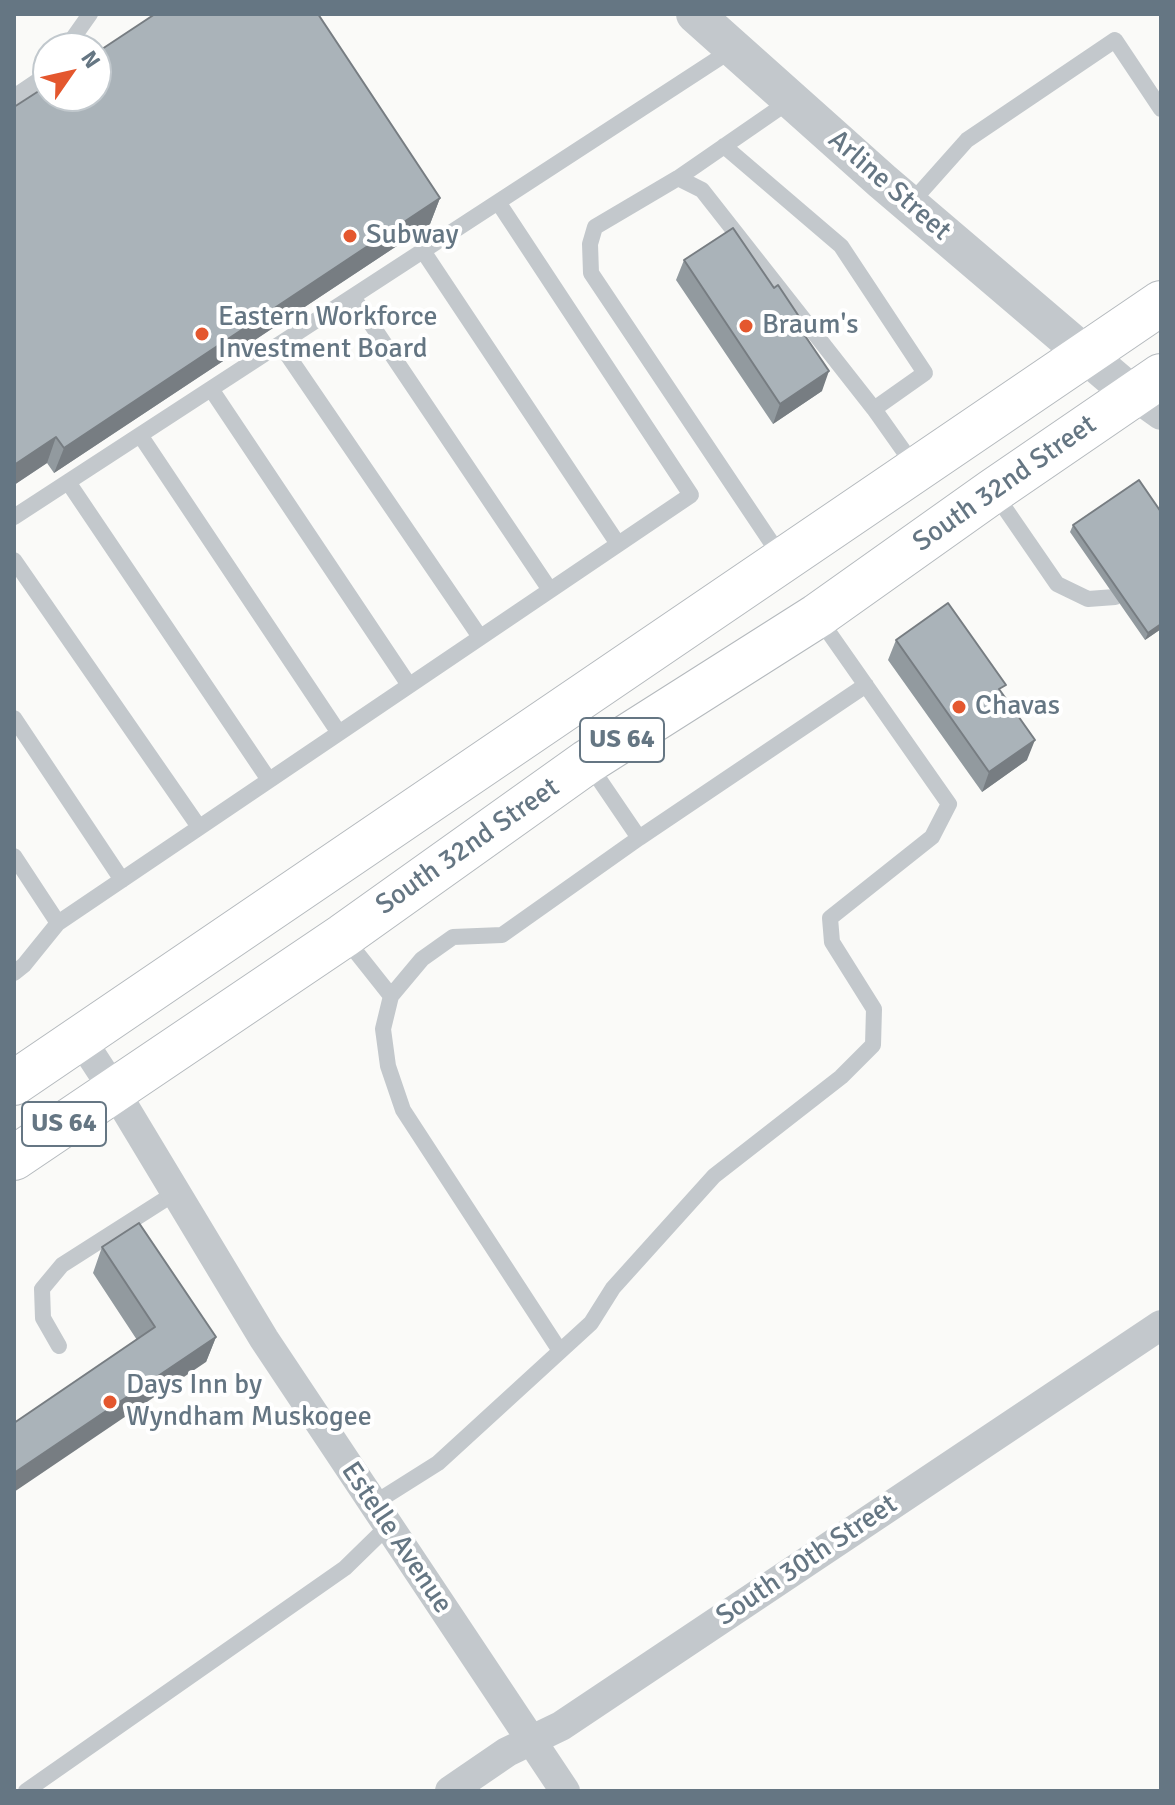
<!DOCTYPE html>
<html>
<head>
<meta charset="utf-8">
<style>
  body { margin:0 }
  #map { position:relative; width:1175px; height:1805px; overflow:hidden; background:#fafaf8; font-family:Signika,sans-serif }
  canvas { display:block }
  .frame { position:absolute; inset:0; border:16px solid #657683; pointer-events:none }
  .north { position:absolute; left:32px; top:32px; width:80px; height:80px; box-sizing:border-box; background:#fff; border:2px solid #c1c8cd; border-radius:50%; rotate:56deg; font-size:22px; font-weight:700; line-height:32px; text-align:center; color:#657683 }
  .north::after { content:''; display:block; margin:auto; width:28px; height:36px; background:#e4572e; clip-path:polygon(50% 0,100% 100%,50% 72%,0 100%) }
</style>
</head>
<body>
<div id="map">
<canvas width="1175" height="1805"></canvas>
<div class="frame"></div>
<div class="north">N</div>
</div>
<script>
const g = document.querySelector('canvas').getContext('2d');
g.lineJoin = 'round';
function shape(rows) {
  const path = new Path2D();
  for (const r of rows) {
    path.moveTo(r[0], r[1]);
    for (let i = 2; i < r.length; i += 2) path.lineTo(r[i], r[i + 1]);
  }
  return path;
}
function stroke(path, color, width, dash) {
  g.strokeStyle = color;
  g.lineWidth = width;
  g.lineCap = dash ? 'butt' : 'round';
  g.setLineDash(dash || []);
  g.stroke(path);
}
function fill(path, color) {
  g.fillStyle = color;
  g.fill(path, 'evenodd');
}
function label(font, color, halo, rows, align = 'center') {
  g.font = font + ' Signika,sans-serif';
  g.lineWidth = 8;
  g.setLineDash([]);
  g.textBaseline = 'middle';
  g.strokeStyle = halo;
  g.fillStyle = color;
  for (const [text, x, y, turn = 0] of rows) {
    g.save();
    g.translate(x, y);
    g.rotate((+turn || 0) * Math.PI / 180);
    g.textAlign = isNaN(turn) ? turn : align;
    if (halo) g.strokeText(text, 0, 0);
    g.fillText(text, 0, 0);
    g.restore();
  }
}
const trunk = shape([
  [14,1083,1161,303],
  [14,1158,343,936,587,762,817,616,993,491,1161,376]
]);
stroke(trunk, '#b4b9bd', 46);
stroke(shape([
  [66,48,90,14],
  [14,97,48,74],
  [724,146,841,246,925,373,874,409],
  [678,178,791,100],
  [910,204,967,140,1115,40,1161,109],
  [423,251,618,544],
  [353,297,550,590],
  [280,344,480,637],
  [211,389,409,685],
  [140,435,339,733],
  [68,482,269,780],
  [993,491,1057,584,1088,599,1115,597],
  [14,517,733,49],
  [14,560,199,827],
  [783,560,591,273,590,244,595,227,678,178,702,190,874,409,915,467],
  [14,718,122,880],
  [588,763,639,838],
  [14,856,58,923],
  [345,938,391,996],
  [14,973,24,965,58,923,691,495,498,202],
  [59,1346,43,1318,42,1289,62,1265,175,1193],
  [560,1351,403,1110,388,1066,383,1029,391,996,422,959,453,937,502,935,639,838,866,685],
  [373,1504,438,1463,591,1323,613,1288,714,1176,841,1077,873,1045,874,1009,832,942,830,918,932,837,949,804,818,617],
  [26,1791,345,1568,388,1526]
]), '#c3c8cc', 16);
stroke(shape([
  [1133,395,1161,415],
  [80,1038,114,1090,264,1339,565,1791],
  [450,1791,507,1752,561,1726,1161,1325]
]), '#c3c8cc', 30);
stroke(shape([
  [695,14,882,181,1133,395]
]), '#c3c8cc', 38);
stroke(trunk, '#fff', 44);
fill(shape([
  [14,107,440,198,430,224,54,473,47,463,14,485],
  [684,260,774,288,802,330,822,391,773,424,676,280],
  [1073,525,1161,629,1145,640,1070,532],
  [896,640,1003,694,1027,760,982,792,888,660],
  [102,1247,216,1337,206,1362,137,1340,93,1273]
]), '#929a9f');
fill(shape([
  [440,198,430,224,54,473,64,448],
  [829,371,822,391,773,424,780,404],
  [56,437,47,463,14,485,14,465],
  [1161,624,1161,629,1145,640,1148,633],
  [1035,740,1027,760,982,792,989,772],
  [216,1337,206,1362,14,1492,14,1473]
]), '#777d82');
const building = shape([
  [155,14,318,14,440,198,64,448,56,437,14,465,14,107,48,85,48,96,96,96,96,53,155,14],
  [733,228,774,288,778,285,804,324,799,327,829,371,780,404,684,260,733,228],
  [1139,480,1161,512,1161,624,1148,633,1073,525,1139,480],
  [948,603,1006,685,999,689,1035,740,989,772,896,640,948,603],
  [139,1223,216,1337,14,1473,14,1423,155,1327,102,1247,139,1223]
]);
fill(building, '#aab3b9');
stroke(building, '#777d82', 2);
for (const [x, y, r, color] of [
  [350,236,8,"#e4572e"],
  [746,326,8,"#e4572e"],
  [202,334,8,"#e4572e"],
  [959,707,8,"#e4572e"],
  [110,1402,8,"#e4572e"]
]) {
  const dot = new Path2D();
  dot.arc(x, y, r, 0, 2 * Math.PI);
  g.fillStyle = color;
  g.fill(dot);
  stroke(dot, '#fff', 3);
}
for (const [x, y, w] of [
  [622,740,84],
  [64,1124,84]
]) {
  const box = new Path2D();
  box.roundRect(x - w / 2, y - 22, w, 44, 6);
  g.fillStyle = '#fff';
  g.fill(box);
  stroke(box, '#657683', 2);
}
label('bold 26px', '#657683', null, [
  ["US 64",622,740],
  ["US 64",64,1124]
]);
label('28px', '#657683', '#fff', [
  ["Arline Street",889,186,41],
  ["South 32nd Street",1005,484,-35],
  ["South 32nd Street",468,847,-35],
  ["Estelle Avenue",396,1538,56],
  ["South 30th Street",807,1561,-34]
]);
label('28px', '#657683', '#fff', [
  ["Subway",366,236],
  ["Eastern Workforce",218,318],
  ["Investment Board",218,350],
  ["Braum's",762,326],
  ["Chavas",975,707],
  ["Days Inn by",126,1386],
  ["Wyndham Muskogee",126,1418]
], 'left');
</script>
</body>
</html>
